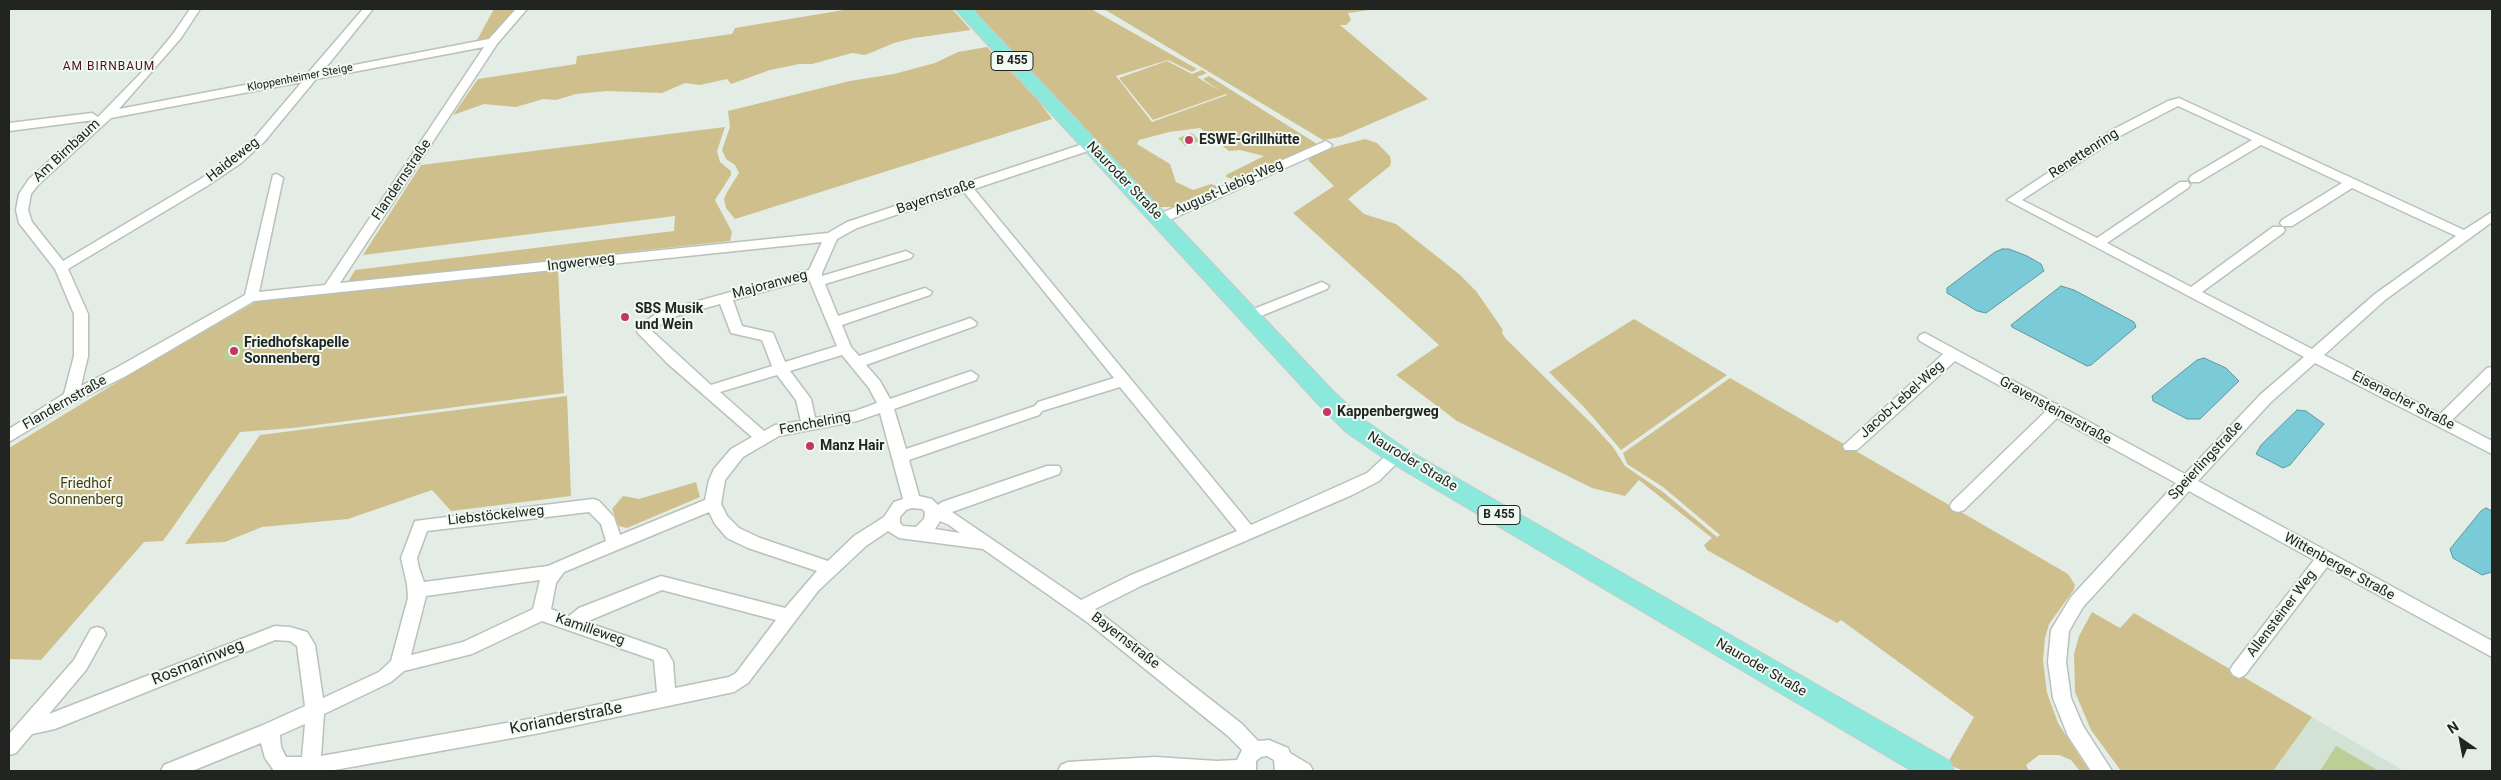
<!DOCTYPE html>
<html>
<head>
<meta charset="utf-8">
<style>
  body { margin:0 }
  #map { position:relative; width:2501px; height:780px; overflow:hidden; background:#e3ede5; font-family:Roboto,sans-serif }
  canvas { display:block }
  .frame { position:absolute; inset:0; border:10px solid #212421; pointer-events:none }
  .north { position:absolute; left:2436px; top:715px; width:50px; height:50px; -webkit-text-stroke:4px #f0faf2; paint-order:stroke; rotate:327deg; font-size:14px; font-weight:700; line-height:20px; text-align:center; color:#212421 }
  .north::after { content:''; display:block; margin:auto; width:18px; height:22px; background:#212421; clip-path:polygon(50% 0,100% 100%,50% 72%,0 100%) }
</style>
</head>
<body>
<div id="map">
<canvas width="2501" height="780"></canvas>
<div class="frame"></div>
<div class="north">N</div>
</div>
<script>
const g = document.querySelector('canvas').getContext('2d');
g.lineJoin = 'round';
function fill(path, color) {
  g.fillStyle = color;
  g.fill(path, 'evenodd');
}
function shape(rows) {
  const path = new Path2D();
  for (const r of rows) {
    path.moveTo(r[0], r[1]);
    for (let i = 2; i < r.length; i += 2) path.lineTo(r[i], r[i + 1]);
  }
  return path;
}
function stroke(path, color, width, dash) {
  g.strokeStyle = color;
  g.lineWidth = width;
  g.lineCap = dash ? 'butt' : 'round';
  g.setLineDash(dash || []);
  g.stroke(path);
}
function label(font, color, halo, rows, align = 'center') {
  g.font = font + ' Roboto,sans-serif';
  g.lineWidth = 4;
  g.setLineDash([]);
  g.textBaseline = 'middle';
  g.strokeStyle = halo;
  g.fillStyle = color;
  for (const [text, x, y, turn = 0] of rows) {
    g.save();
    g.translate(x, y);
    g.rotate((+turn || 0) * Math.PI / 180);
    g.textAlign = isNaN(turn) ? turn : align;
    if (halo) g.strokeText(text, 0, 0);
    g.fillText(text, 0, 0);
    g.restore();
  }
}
fill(shape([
  [2312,717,2404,771,2273,771]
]), '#d2e2d5');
fill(shape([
  [494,9,518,9,491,40,476,42],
  [850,9,952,9,971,30,914,38,894,43,865,55,852,53,812,64,799,64,770,70,731,84,727,79,700,85,685,83,662,93,607,91,576,94,556,100,543,99,516,107,484,104,453,115,478,79,576,64,577,56,732,34,735,28],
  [971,9,1091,9,1197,69,1192,72,1168,60,1116,76,1152,122,1227,95,1226,94,1153,120,1119,78,1167,61,1192,74,1202,70,1207,73,1197,77,1220,91,1203,79,1209,76,1317,144,1236,180,1226,177,1226,175,1264,156,1240,150,1229,151,1200,128,1169,132,1139,140,1137,144,1170,164,1176,182,1193,190,1211,184,1219,187,1173,207,1159,207,1101,149],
  [1104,9,1376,9,1348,13,1351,20,1346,25,1340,25,1428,99,1340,137,1323,140],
  [987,47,1037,99,1052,119,735,219,726,208,724,199,727,192,739,173,735,165,726,159,722,150,730,127,728,111,850,81,894,74,935,63,958,52],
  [725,127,717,151,720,162,731,171,731,175,715,200,732,232,730,241,348,282,355,270,674,231,675,216,363,255,421,165],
  [1365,139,1377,143,1390,156,1391,162,1390,166,1348,199,1364,214,1396,224,1459,274,1476,291,1503,330,1502,333,1506,339,1592,424,1613,447,1625,466,1663,492,1717,537,1720,535,1663,487,1627,464,1623,453,1730,378,2068,574,2075,585,2073,591,2049,624,2045,638,2043,660,2047,693,2058,723,2089,771,2080,771,2071,760,2059,755,2039,755,2026,765,2029,771,1964,771,1947,764,1974,717,1841,620,1837,623,1707,550,1704,545,1712,538,1639,480,1625,496,1592,488,1457,421,1396,375,1439,345,1293,213,1334,186,1309,161,1309,157,1315,152],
  [558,270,564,393,293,428,240,432,163,541,144,542,41,660,9,659,9,448,129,375,259,300],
  [1634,319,1727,375,1621,450,1584,407,1549,372],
  [567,396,571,496,451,511,432,490,348,519,262,527,225,542,185,544,260,435],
  [696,482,700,497,627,528,619,526,612,509,623,496,639,499],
  [2092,612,2120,628,2134,613,2312,717,2273,771,2121,771,2091,730,2075,692,2074,654,2079,636]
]), '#cebf8c');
const water = shape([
  [2002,249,2009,249,2027,256,2041,264,2044,271,1986,313,1977,311,1947,293,1947,288,1995,252,2002,249],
  [2061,286,2074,290,2134,322,2136,327,2091,365,2087,366,2012,327,2011,325,2061,286],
  [2204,358,2226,368,2239,381,2200,419,2187,419,2153,401,2152,396,2197,360,2204,358],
  [2297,410,2306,411,2324,424,2290,465,2283,468,2256,454,2261,445,2297,410],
  [2486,508,2492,511,2492,572,2482,575,2453,558,2450,549,2481,511,2486,508]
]);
fill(water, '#7acad7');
stroke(water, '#5f98a0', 1);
fill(shape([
  [1192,133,1200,141,1185,146,1178,138],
  [248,340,239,359,221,361,230,342],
  [2336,746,2379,771,2320,771]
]), '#bbce94');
const street = shape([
  [190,9,200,9,181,38,119,109,308,73,363,9,373,9,323,71,489,39,516,9,527,9,497,44,340,283,828,233,847,222,1086,143,1094,143,1096,146,1094,149,974,189,1251,525,1367,473,1391,451,1397,449,1403,451,1405,455,1379,481,1352,495,1143,585,1095,609,1242,724,1258,741,1269,740,1288,748,1290,753,1310,765,1313,771,1275,771,1274,760,1267,756,1261,757,1256,761,1256,771,1058,771,1061,765,1068,762,1155,757,1217,761,1237,760,1242,750,1228,736,1087,622,983,549,899,538,888,531,866,546,818,591,748,683,734,692,540,733,329,771,274,771,265,758,261,743,192,771,161,771,164,765,263,725,305,706,297,646,290,641,275,640,55,729,32,734,16,753,9,755,9,734,74,660,91,629,97,627,103,629,106,634,86,670,49,714,275,626,290,627,307,632,315,645,323,698,379,672,391,661,408,598,407,584,401,558,415,521,593,499,599,501,614,517,620,535,705,500,709,480,714,469,731,449,752,437,667,363,637,332,643,323,659,312,809,270,822,242,254,301,126,376,76,401,9,442,9,429,64,394,74,356,74,314,55,269,19,223,16,210,19,194,29,179,94,120,9,131,9,123,92,113,98,117,140,74,173,34,190,9],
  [484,47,325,285,259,292,283,178,277,174,273,175,245,295,116,368,81,386,88,356,88,314,68,269,207,186,241,163,264,142,316,79,484,47],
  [302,82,256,136,233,157,199,180,63,261,32,222,28,210,31,194,38,185,111,118,302,82],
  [964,192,1114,378,1038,402,1035,406,906,449,894,409,976,380,978,376,971,371,890,399,880,381,866,365,975,326,977,323,970,318,965,320,859,356,851,347,842,325,930,295,932,292,925,288,838,316,825,284,911,258,913,255,906,251,822,276,822,273,837,239,857,228,964,192],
  [809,279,837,346,785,362,773,333,742,326,733,300,809,279],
  [720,304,731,333,762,340,772,366,711,385,652,331,669,318,720,304],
  [842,355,869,388,877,403,855,411,815,418,811,399,790,371,842,355],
  [777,375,796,400,801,421,775,425,764,431,720,392,777,375],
  [1120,387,1237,531,1131,575,1081,600,952,512,1059,474,1061,470,1059,466,1047,466,942,502,938,505,932,499,919,496,909,460,1039,415,1042,411,1120,387],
  [880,413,903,499,894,502,884,517,854,536,828,561,760,538,739,528,727,516,721,504,725,480,743,457,779,436,857,421,880,413],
  [912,508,922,509,925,512,924,519,916,527,903,526,900,523,900,517,906,510,912,508],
  [589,512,601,524,606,541,548,566,424,582,419,568,417,558,427,531,589,512],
  [709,512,715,524,727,538,748,548,817,571,785,608,661,576,579,608,569,616,551,609,556,583,564,572,709,512],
  [940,521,949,525,960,533,935,529,940,521],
  [540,580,533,609,463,642,411,655,426,596,540,580],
  [662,590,776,620,736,673,729,677,675,688,673,662,666,650,586,622,662,590],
  [542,621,654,660,657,692,540,717,321,756,324,714,391,682,404,671,472,654,542,621],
  [305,724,302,757,286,757,281,747,280,735,305,724],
  [2179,98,2464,230,2492,212,2492,222,2385,300,2324,355,2440,414,2487,368,2492,367,2492,381,2452,420,2492,441,2492,454,2315,363,2271,402,2198,481,2492,641,2492,657,2327,567,2245,675,2239,678,2233,675,2230,670,2233,665,2314,560,2189,491,2083,607,2069,631,2066,662,2071,698,2083,726,2112,771,2091,771,2068,736,2053,698,2048,662,2051,630,2071,597,2176,483,2057,418,1964,510,1958,512,1952,510,1950,506,1952,502,2046,411,1955,361,1857,450,1845,450,1843,446,1943,354,1920,341,1918,338,1920,335,1925,333,2185,474,2261,394,2304,357,2007,200,2112,130,2168,101,2179,98],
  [2178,106,2252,140,2191,176,2189,179,2191,182,2199,182,2261,145,2342,183,2282,220,2280,223,2282,226,2292,226,2352,188,2456,236,2375,294,2312,349,2202,292,2283,233,2285,230,2283,227,2273,227,2191,287,2107,243,2188,188,2190,185,2188,182,2180,182,2097,238,2022,200,2120,136,2178,106],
  [1326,141,1332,145,1330,148,1165,222,1160,223,1153,219,1155,216,1326,141],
  [1322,282,1329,286,1327,289,1256,318,1246,318,1244,315,1246,312,1322,282]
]);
const primary = shape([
  [955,9,972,9,1333,391,1364,420,1406,449,1950,761,1954,771,1912,771,1388,461,1346,432,1317,403,955,9]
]);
stroke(street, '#b8c1ba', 3);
stroke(primary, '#cacaca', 2);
fill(street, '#fff');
fill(primary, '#8ae9da');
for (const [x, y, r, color] of [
  [1189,140,5,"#c43663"],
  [625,317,5,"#c43663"],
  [234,351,5,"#c43663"],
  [1327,412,5,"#c43663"],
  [810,446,5,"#c43663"]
]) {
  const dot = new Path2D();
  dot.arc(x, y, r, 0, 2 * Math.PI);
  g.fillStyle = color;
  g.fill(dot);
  stroke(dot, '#f0faf2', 2);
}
label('11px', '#212421', '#f0faf2', [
  ["Kloppenheimer Steige",300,78,-11]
]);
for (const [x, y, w] of [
  [1012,61,42],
  [1499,515,42]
]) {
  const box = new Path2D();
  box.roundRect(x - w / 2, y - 9.5, w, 19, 4);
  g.fillStyle = '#f0faf2';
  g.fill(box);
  stroke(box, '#212421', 1);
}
label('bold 12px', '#212421', null, [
  ["B 455",1012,61],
  ["B 455",1499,515]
]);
g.letterSpacing = '1px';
label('12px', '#510d24', '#f0faf2', [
  ["AM BIRNBAUM",109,67]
]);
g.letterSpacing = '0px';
label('bold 14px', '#212421', '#f0faf2', [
  ["ESWE-Grillhütte",1199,140],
  ["SBS Musik",635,309],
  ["und Wein",635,325],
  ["Friedhofskapelle",244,343],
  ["Sonnenberg",244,359],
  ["Kappenbergweg",1337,412],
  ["Manz Hair",820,446]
], 'left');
label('14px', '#212421', '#f0faf2', [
  ["Am Birnbaum",67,151,-43],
  ["Renettenring",2084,154,-33],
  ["Haideweg",233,160,-38],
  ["Flandernstraße",402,180,-56],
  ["Nauroder Straße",1124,181,46],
  ["August-Liebig-Weg",1229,188,-24],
  ["Bayernstraße",936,197,-19],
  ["Ingwerweg",581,263,-7],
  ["Majoranweg",770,285,-15],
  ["Jacob-Lebel-Weg",1902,400,-42],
  ["Eisenacher Straße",2403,401,27],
  ["Flandernstraße",65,403,-30],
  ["Gravensteinerstraße",2055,411,29],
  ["Fenchelring",815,424,-11],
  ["Speierlingstraße",2206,461,-47],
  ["Nauroder Straße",1412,462,31],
  ["Liebstöckelweg",496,516,-6],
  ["Wittenberger Straße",2339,567,29],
  ["Allensteiner Weg",2282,614,-53],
  ["Kamilleweg",590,630,19],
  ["Bayernstraße",1125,641,38],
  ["Nauroder Straße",1761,668,30]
]);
label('14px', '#4a3d0d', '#f0faf2', [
  ["Friedhof",86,484],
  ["Sonnenberg",86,500]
]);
label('16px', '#212421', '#f0faf2', [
  ["Rosmarinweg",198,663,-22],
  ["Korianderstraße",566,719,-11]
]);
</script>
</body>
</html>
